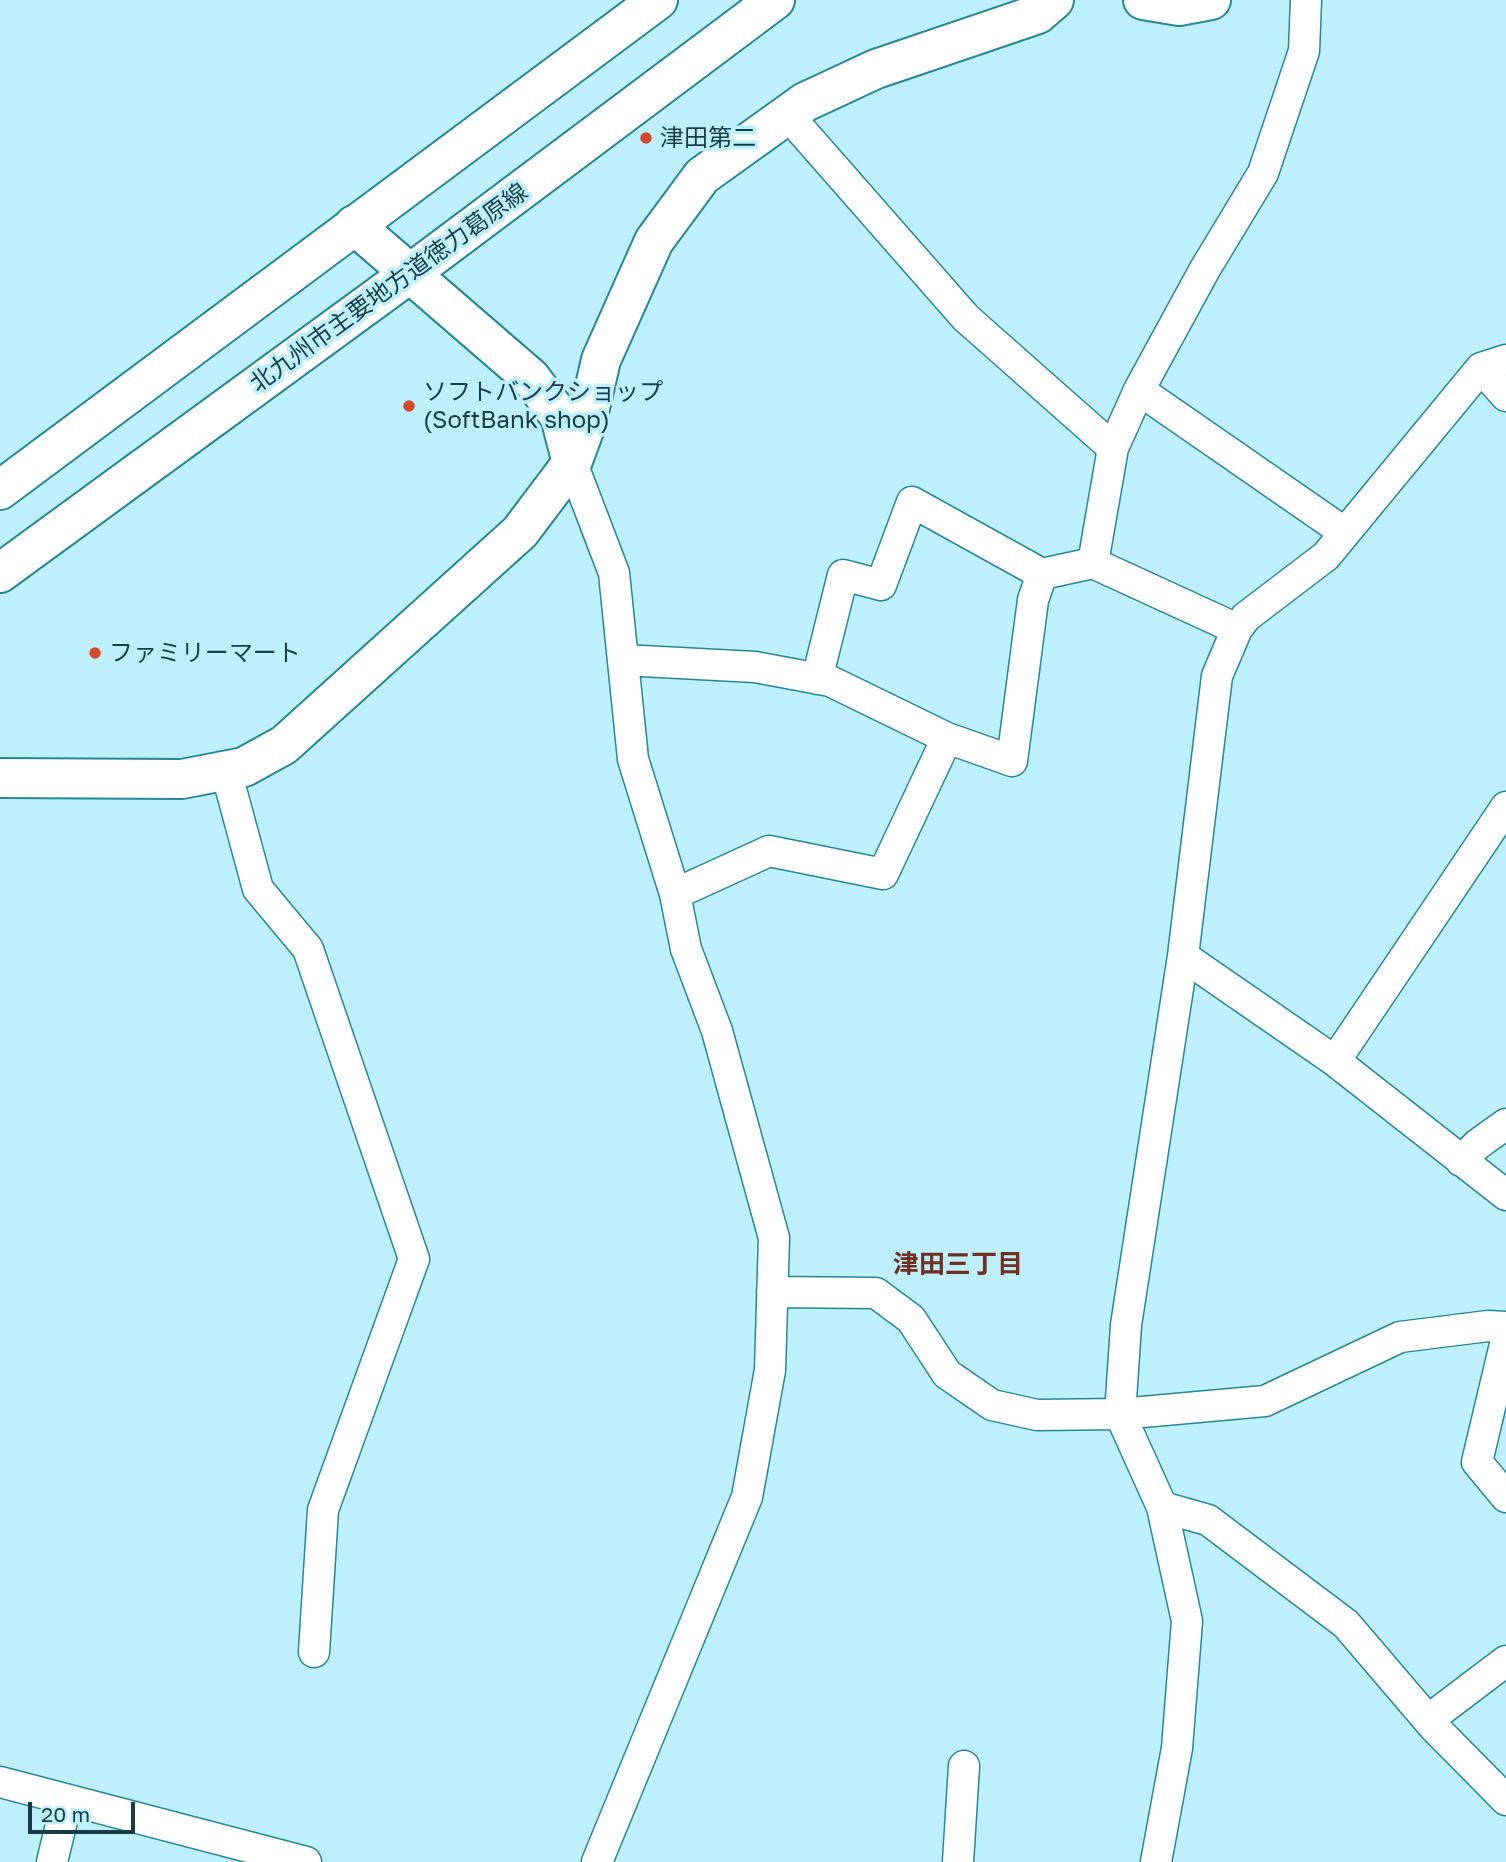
<!DOCTYPE html>
<html>
<head>
<meta charset="utf-8">
<style>
  body { margin:0 }
  #map { position:relative; width:1506px; height:1862px; overflow:hidden; background:#bdf0fc; font-family:"Golos Text",sans-serif }
  canvas { display:block }
  .scale { position:absolute; left:28px; top:1802px; width:107px; height:32px; box-sizing:border-box; border:4px solid #173e45; border-top:0; padding-left:9px; font-size:21px; line-height:24px; white-space:nowrap; color:#173e45; -webkit-text-stroke:5px #bdf0fc; paint-order:stroke }
</style>
</head>
<body>
<div id="map">
<canvas width="1506" height="1862"></canvas>
<div class="scale">20 m</div>
</div>
<script>
const g = document.querySelector('canvas').getContext('2d');
g.lineJoin = 'round';
function shape(rows) {
  const path = new Path2D();
  for (const r of rows) {
    path.moveTo(r[0], r[1]);
    for (let i = 2; i < r.length; i += 2) path.lineTo(r[i], r[i + 1]);
  }
  return path;
}
function stroke(path, color, width, dash) {
  g.strokeStyle = color;
  g.lineWidth = width;
  g.lineCap = dash ? 'butt' : 'round';
  g.setLineDash(dash || []);
  g.stroke(path);
}
function label(font, color, halo, rows, align = 'center') {
  g.font = font + ' "Golos Text","Noto Sans JP",sans-serif';
  g.lineWidth = 7;
  g.setLineDash([]);
  g.textBaseline = 'middle';
  g.strokeStyle = halo;
  g.fillStyle = color;
  for (const [text, x, y, turn = 0] of rows) {
    g.save();
    g.translate(x, y);
    g.rotate((+turn || 0) * Math.PI / 180);
    g.textAlign = isNaN(turn) ? turn : align;
    if (halo) g.strokeText(text, 0, 0);
    g.fillText(text, 0, 0);
    g.restore();
  }
}
const street = shape([
  [787,114,966,318,1113,448],
  [1481,368,1506,396],
  [1139,390,1344,532],
  [572,463,614,573,633,759,675,894,686,949,717,1031,774,1238,770,1370,747,1497,597,1862],
  [1237,629,1093,563,1113,448,1139,390,1205,269,1263,173,1304,51,1306,0],
  [623,660,755,667,830,681,947,738],
  [817,679,843,575,881,585,912,502,1042,574],
  [226,771,258,889,308,949,414,1259,323,1510,314,1652],
  [675,894,769,851,883,874,947,738,1012,761,1033,600,1042,574,1093,563],
  [1183,956,1335,1061,1506,1195],
  [1335,1061,1506,807],
  [1461,1161,1478,1144,1506,1124],
  [772,1292,876,1293,911,1319,947,1374,992,1405,1037,1415,1120,1414,1265,1401,1400,1337,1488,1326,1506,1327],
  [1506,1340,1477,1462,1506,1497],
  [1162,1507,1208,1520,1346,1624,1434,1727,1506,1800],
  [1428,1720,1506,1661],
  [0,1782,306,1862],
  [52,1862,67,1800],
  [958,1862,964,1766],
  [1156,1862,1177,1748,1187,1621,1162,1507,1120,1414,1126,1325,1183,956,1217,676,1237,629,1246,617,1326,556,1481,368,1506,360]
]);
const secondary = shape([
  [1143,0,1179,6,1211,0],
  [354,225,531,378,560,417,572,463],
  [0,778,182,779,244,767,284,745,520,532,572,463,586,425,601,360,654,241,702,176,805,102,876,69,1038,14,1054,0]
]);
const primary = shape([
  [0,490,658,0],
  [0,573,412,272,775,0]
]);
stroke(street, '#248799', 33);
stroke(secondary, '#248799', 42);
stroke(primary, '#248799', 42);
stroke(street, '#fff', 30);
stroke(secondary, '#fff', 38);
stroke(primary, '#fff', 38);
for (const [x, y, r, color] of [
  [646,138,7,"#d4492e"],
  [409,406,7,"#d4492e"],
  [95,653,7,"#d4492e"]
]) {
  const dot = new Path2D();
  dot.arc(x, y, r, 0, 2 * Math.PI);
  g.fillStyle = color;
  g.fill(dot);
  stroke(dot, '#bdf0fc', 2.5);
}
label('24px', '#173e45', '#bdf0fc', [
  ["津田第二",660,138],
  ["ソフトバンクショップ",423,392],
  ["(SoftBank shop)",423,420],
  ["ファミリーマート",109,653]
], 'left');
label('24px', '#173e45', '#bdf0fc', [
  ["北九州市主要地方道徳力葛原線",389,288,-36]
]);
label('bold 26px', '#722e20', '#bdf0fc', [
  ["津田三丁目",958,1265]
]);
</script>
</body>
</html>
